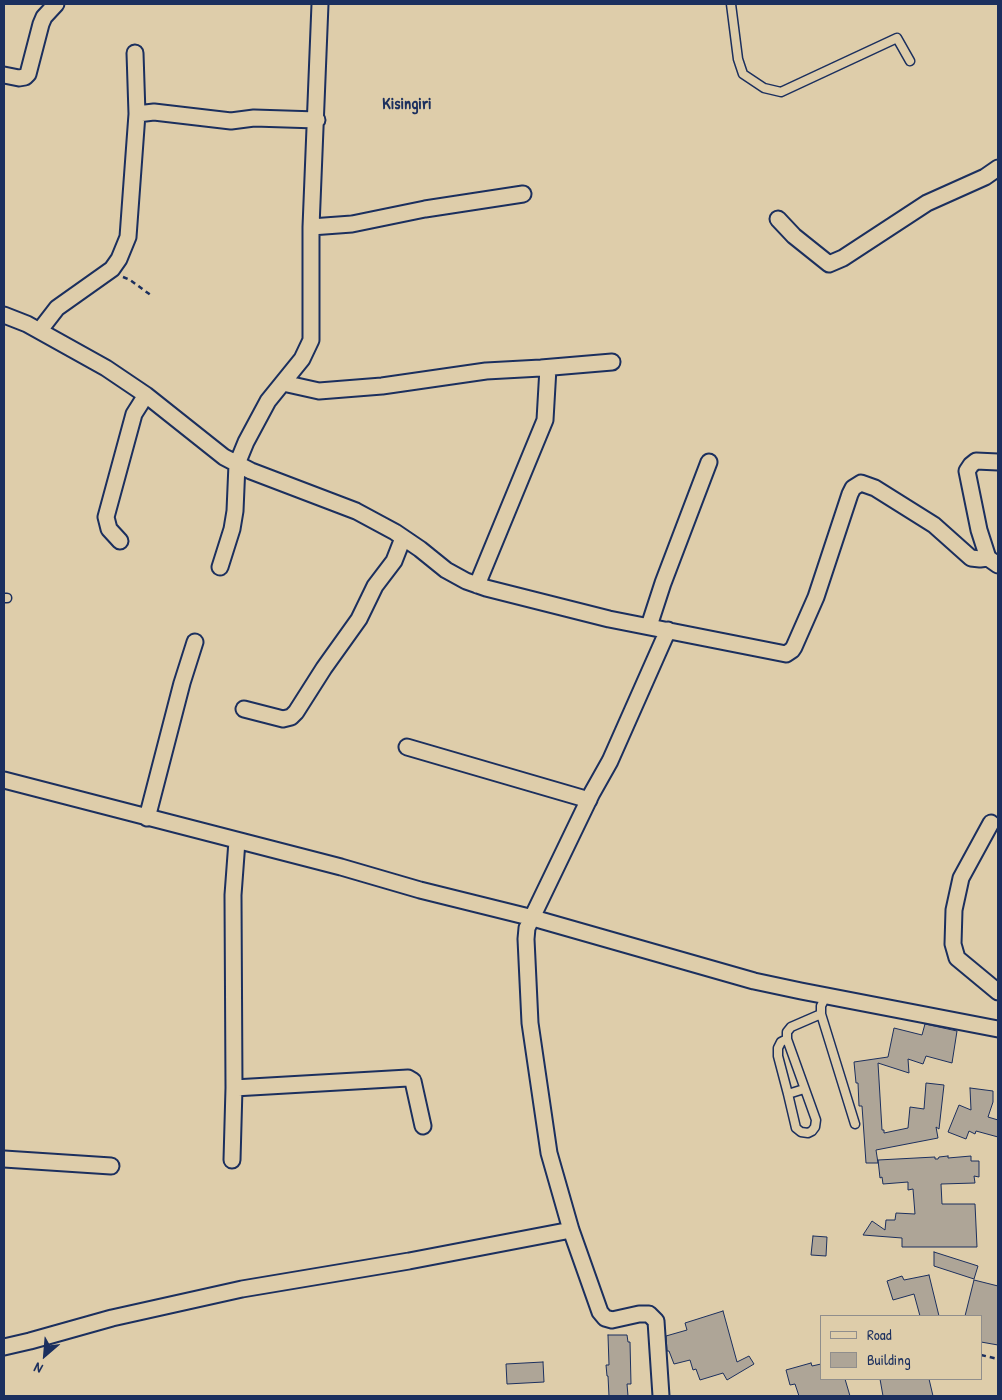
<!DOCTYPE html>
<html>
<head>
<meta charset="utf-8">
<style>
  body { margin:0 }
  #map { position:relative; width:1002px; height:1400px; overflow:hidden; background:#decdaa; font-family:"Patrick Hand",sans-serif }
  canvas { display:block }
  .frame { position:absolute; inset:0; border:5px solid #1b2f5e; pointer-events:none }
  .legend { position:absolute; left:820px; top:1315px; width:162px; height:65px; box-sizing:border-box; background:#decdaa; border:1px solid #908e8c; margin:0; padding:6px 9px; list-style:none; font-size:15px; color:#1b2f5e }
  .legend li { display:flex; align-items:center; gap:10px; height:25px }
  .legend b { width:25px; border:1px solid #908e8c }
  .north { position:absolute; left:20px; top:1330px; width:50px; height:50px; -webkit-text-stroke:4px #decdaa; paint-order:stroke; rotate:207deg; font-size:14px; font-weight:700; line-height:20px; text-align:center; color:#1b2f5e }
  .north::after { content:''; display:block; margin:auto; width:18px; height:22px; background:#1b2f5e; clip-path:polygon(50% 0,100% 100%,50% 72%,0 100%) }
</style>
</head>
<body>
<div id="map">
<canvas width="1002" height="1400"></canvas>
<div class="frame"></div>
<ul class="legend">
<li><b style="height:6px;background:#decdaa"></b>Road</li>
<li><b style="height:14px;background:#aea597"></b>Building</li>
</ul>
<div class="north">N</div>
</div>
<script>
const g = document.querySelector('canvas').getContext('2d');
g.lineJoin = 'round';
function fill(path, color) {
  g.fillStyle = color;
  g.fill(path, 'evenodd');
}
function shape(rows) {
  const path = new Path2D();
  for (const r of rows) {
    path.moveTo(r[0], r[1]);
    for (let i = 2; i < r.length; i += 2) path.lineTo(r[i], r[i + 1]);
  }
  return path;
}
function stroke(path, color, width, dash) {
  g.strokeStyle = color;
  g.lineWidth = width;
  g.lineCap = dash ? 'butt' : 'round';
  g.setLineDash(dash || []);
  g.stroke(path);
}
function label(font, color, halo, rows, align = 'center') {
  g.font = font + ' "Patrick Hand",sans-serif';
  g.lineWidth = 5;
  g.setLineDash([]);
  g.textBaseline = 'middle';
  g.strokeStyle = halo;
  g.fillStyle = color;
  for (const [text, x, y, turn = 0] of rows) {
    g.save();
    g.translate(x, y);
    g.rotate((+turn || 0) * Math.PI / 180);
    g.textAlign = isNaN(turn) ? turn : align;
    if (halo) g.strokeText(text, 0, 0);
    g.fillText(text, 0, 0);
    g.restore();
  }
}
const building = shape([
  [925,1024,957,1031,952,1063,926,1056,923,1064,908,1059,909,1073,878,1063,882,1130,884,1130,884,1133,908,1128,910,1107,924,1109,926,1083,944,1085,939,1129,936,1127,938,1138,876,1150,878,1163,866,1163,862,1106,859,1106,858,1083,856,1083,854,1062,888,1057,894,1028,922,1035,925,1024],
  [970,1088,993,1091,993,1102,988,1117,998,1120,998,1137,976,1131,975,1134,969,1131,966,1139,948,1132,959,1105,971,1110,970,1088],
  [948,1156,948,1158,971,1156,971,1161,979,1161,979,1177,974,1176,975,1183,941,1184,942,1204,975,1204,977,1247,902,1247,902,1238,863,1235,872,1221,885,1230,886,1220,895,1220,896,1213,915,1214,913,1189,908,1190,908,1182,883,1184,882,1177,880,1178,878,1160,935,1157,935,1159,938,1159,939,1157,948,1156],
  [813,1236,827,1237,826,1256,811,1255,813,1236],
  [934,1252,978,1266,974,1279,934,1266,934,1252],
  [929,1275,939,1316,920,1316,914,1294,893,1300,887,1281,902,1276,904,1280,929,1275],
  [974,1280,998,1286,998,1345,981,1342,981,1316,965,1316,974,1280],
  [723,1311,737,1362,749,1356,754,1364,727,1380,723,1373,700,1380,696,1369,693,1370,690,1360,674,1364,669,1351,667,1351,666,1336,687,1330,685,1323,723,1311],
  [608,1335,627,1335,628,1342,630,1342,631,1384,627,1384,628,1396,609,1396,608,1376,607,1376,606,1365,609,1365,608,1335],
  [543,1362,544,1382,507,1384,506,1364,543,1362],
  [811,1363,812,1366,821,1364,821,1379,845,1379,850,1396,799,1396,795,1384,790,1385,786,1370,811,1363],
  [880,1379,929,1379,933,1396,883,1396,880,1379]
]);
fill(building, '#aea597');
stroke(building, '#1b2f5e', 1);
const service = shape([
  [731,4,738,59,743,74,764,88,781,92,897,38,910,61],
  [4,598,7,598],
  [826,996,821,1006,821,1014,855,1124],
  [787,1039,781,1042,778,1048,778,1056,788,1094,804,1089],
  [788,1094,796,1128,801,1132,808,1133,812,1131,815,1127,816,1120,787,1039,787,1032,791,1027,821,1014]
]);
const minor = shape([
  [135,53,137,114,154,112,231,121,254,118,317,120],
  [4,75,19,78,25,77,28,74,41,24,44,17,56,4],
  [778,219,794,236,829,264,843,258,927,203,985,177,998,168],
  [311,227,352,224,425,209,523,194],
  [4,315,27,324,106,368,146,395,224,457,251,471,356,511,395,532,420,549,446,570,466,581,486,588,609,619,786,654,792,650,794,647,816,597,850,494,853,488,861,483,875,488,934,525,971,558,980,559,988,558,998,565],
  [40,330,57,308,112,269,119,259,128,237,137,114],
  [283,383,319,391,382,386,486,371,541,368,612,362],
  [120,541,109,529,106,517,134,414,146,395],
  [988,558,979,530,967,471,971,465,976,461,998,462],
  [220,567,232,529,235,511,237,464,246,442,268,401,302,359,311,340,311,227,320,4],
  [477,585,545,420,548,368],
  [649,626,663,583,709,462],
  [244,709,283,719,291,717,296,712,324,668,359,619,375,586,394,561,403,538],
  [407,747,589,800],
  [4,780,341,867,420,890,533,918,754,981,801,991,998,1029],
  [147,818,182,683,195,642],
  [991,823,961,878,954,910,953,944,957,958,998,992],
  [234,1088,408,1078,413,1081,423,1126],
  [4,1159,111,1166],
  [232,1160,234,1088,233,895,237,841],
  [4,1347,30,1341,112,1318,242,1289,409,1261,571,1230],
  [661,1396,656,1321,649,1314,639,1314,612,1320,605,1318,600,1312,571,1230,549,1153,530,1023,526,939,527,928,592,793,610,761,668,630]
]);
stroke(service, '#1b2f5e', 11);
stroke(minor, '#1b2f5e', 19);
stroke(shape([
  [123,277,130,280,152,296],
  [981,1355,998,1359]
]), '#1b2f5e', 2.5, [5, 4]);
stroke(service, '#decdaa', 8);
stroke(minor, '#decdaa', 15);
label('bold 16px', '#1b2f5e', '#decdaa', [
  ["Kisingiri",407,105]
]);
</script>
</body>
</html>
